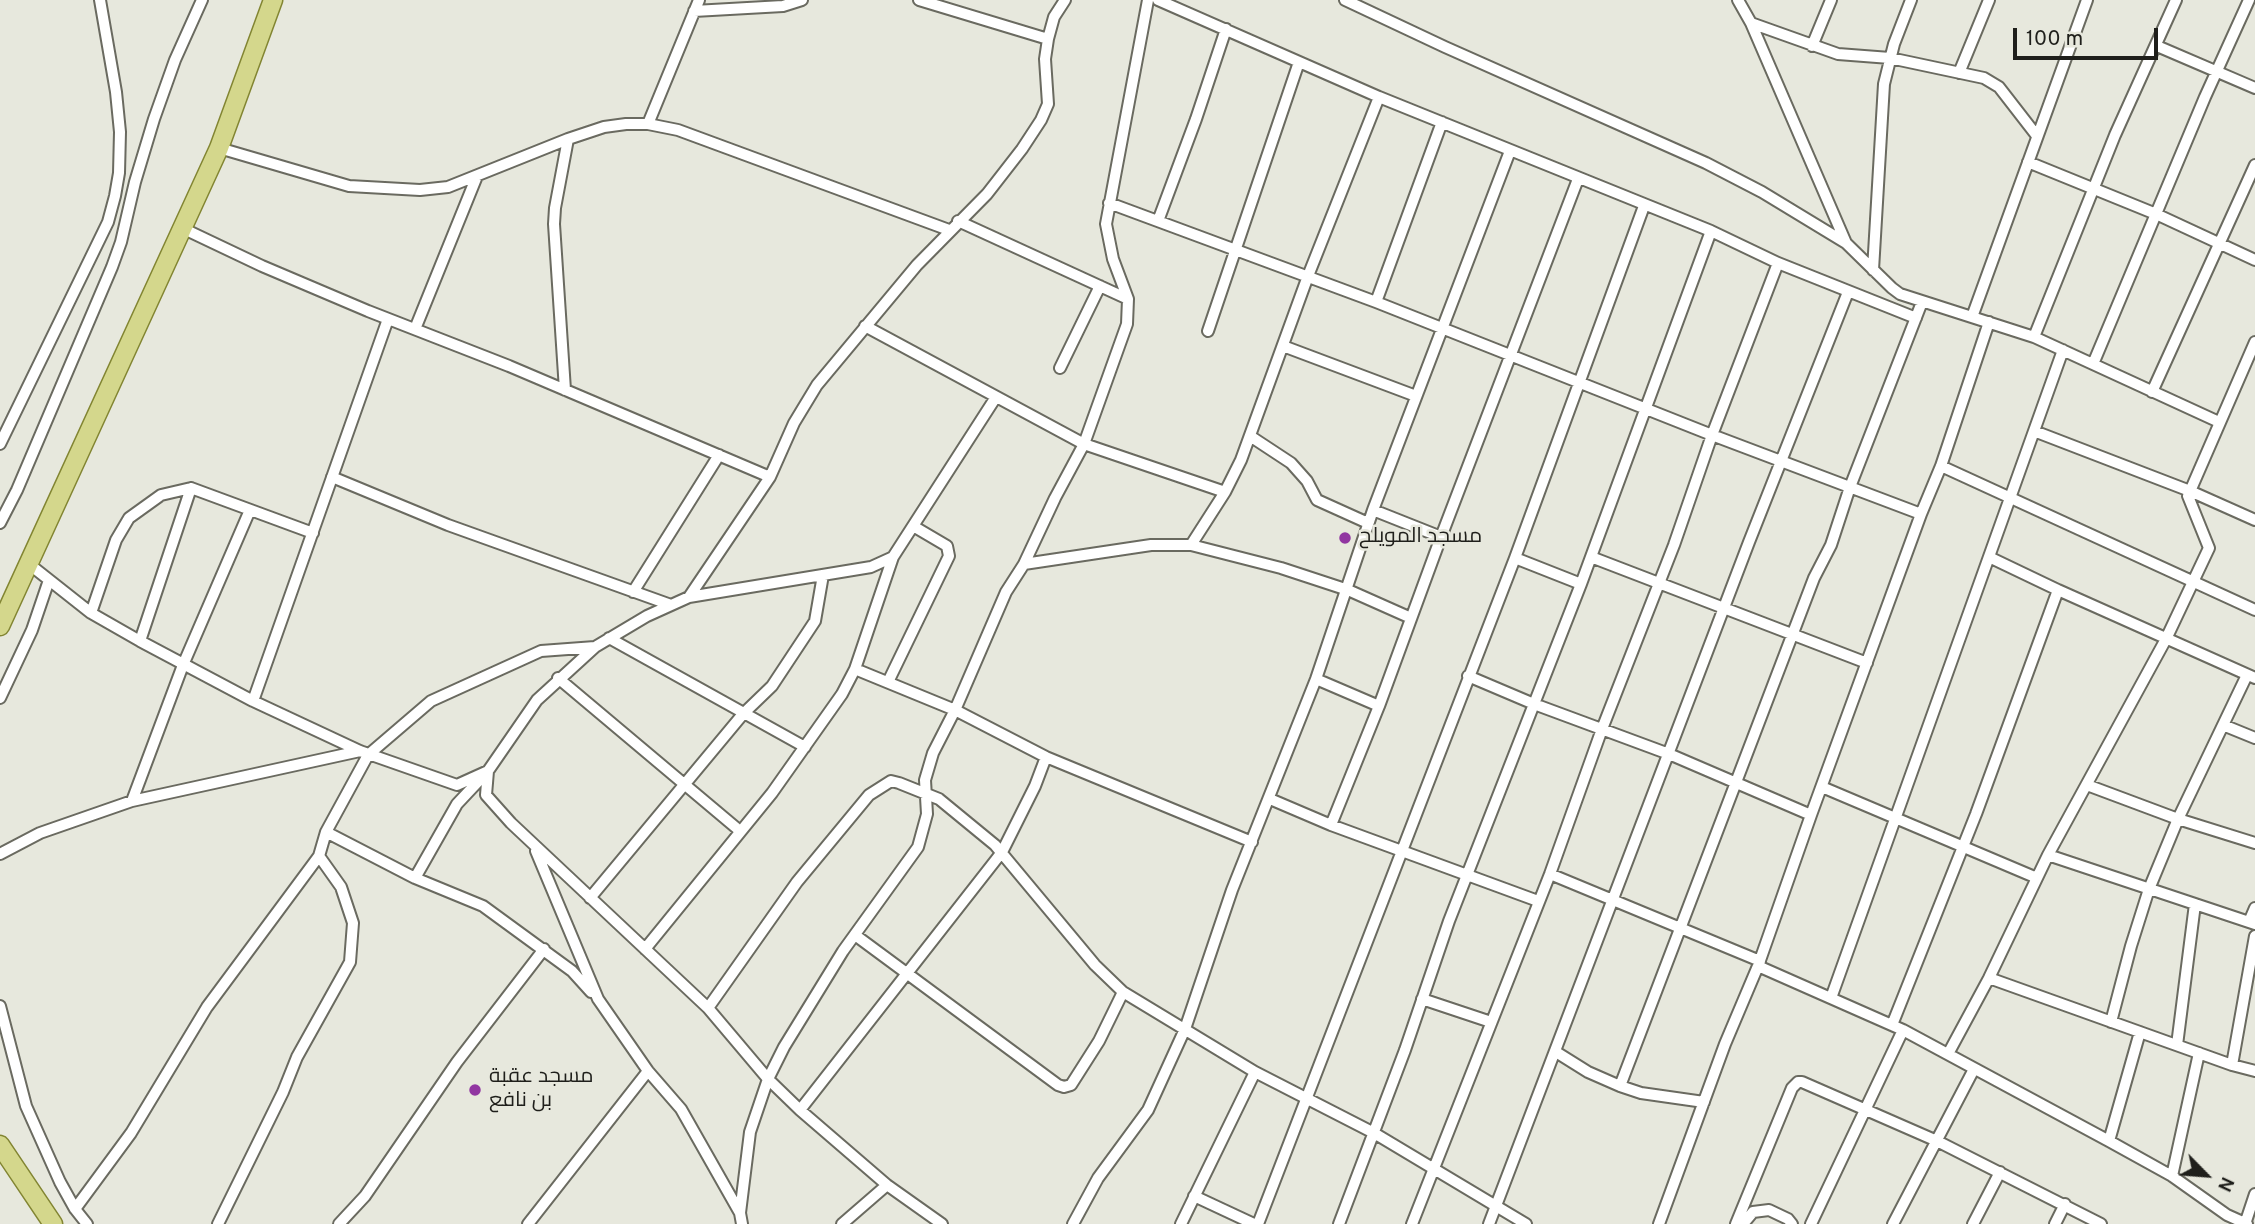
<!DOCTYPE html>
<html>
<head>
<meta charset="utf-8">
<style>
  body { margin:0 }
  #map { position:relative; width:2255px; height:1224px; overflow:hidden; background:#e7e8dd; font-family:Overpass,sans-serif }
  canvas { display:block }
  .north { position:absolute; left:2171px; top:1140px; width:70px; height:70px; -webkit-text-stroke:5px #e7e8dd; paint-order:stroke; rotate:115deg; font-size:19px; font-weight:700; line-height:28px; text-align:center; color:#1f1f1b }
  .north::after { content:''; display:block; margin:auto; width:24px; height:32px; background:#1f1f1b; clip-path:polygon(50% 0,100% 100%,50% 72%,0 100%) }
  .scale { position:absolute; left:2013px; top:28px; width:145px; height:32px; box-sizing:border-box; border:4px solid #1f1f1b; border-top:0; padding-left:9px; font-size:21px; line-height:24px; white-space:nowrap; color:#1f1f1b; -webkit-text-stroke:5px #e7e8dd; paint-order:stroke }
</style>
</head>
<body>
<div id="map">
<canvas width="2255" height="1224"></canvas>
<div class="north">N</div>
<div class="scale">100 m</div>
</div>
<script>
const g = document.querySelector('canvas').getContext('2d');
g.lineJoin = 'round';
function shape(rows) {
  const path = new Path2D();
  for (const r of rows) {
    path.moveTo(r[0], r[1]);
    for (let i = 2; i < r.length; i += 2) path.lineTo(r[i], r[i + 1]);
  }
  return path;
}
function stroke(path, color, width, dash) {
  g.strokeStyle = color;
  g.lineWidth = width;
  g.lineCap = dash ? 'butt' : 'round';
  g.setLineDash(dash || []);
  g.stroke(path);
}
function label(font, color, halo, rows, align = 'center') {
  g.font = font + ' Overpass,Cairo,sans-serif';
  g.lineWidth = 5;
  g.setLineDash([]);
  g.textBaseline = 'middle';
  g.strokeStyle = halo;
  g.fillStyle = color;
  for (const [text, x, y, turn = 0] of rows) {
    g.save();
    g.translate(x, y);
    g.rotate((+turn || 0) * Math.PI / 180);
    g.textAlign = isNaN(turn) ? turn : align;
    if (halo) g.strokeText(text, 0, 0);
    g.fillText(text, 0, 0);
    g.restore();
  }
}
const minor = shape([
  [919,0,1048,39],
  [1158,0,1379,97,1711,231,1778,263,1916,318],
  [1345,0,1445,47,1706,163,1762,192,1846,243,1892,288,1900,294,2034,337,2219,422],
  [1738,0,1751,23,1846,243],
  [694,11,783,6,802,0],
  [1751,23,1838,54,1890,58,1984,78,1999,87,2037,136],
  [1812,46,1831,0],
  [2157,46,2255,88],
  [1959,73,1989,0],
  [648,124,699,0],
  [219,148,349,186,420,190,448,187,568,139,604,127,626,124,648,124,678,130,949,230],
  [2028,162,2156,214,2255,260],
  [1109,203,1376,302,1712,435,1921,514],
  [958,221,1128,299],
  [1158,221,1196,119,1226,29],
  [182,228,262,266,368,311,509,366,770,477],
  [1873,270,1884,84,1894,44,1911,0],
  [1376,302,1442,122],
  [1972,317,2087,0],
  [865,326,1084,444,1225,492],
  [415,329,477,176],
  [1208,331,1299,62],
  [2034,337,2115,135,2176,0],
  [1283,346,1416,396],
  [2093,364,2205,97,2249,0],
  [1060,368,1100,286],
  [565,390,554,224,555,208,568,139],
  [2152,392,2255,165],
  [2034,431,2190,491,2255,520],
  [1250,436,1291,463,1307,481,1317,500,1368,523],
  [0,444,108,222,115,196,119,173,120,132,116,92,100,0],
  [1941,466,2255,610],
  [332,477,448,525,671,605],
  [1373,510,1441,537],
  [0,523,17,490,112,267,121,242,135,182,154,119,175,60,202,0],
  [1191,545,1225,492,1241,460,1308,276,1379,97],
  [1591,557,1867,663],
  [1989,557,2058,590,2255,678],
  [1515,558,1581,584],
  [29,564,91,613,140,641,253,701,360,751,457,785,488,771,486,795,511,823,708,1008,768,1079,800,1110,887,1185,942,1224],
  [1024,564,1151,545,1191,545,1281,568,1348,590,1411,618],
  [633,592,719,455],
  [689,597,770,477,794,423,817,385,917,265,987,194,1022,149,1041,120,1048,104,1045,59,1048,39,1054,17,1065,0],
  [91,613,116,540,129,518,161,495,191,488,313,533],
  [609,638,805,747],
  [140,641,191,488],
  [855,669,955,710,1046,757,1252,842],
  [1468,676,1534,704,1669,754,1811,815],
  [558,678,740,831],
  [1316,679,1379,706],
  [888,682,949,556,947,546,913,526],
  [0,698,32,630,49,580],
  [253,701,388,319],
  [2223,725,2255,738],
  [2087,785,2178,819,2255,843],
  [1822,787,2037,878],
  [1270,799,1331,825,1538,901],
  [132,801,183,665,250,510],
  [1331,825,1379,706,1441,537,1578,179],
  [326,832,415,878,483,906,572,971,591,992],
  [536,851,598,999,648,1071,681,1109,740,1213],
  [0,854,40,833,132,801,360,751],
  [2048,855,2255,924],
  [1550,874,1760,961],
  [415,878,457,804,488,771,537,700,595,647,647,616,689,597,871,567,893,557],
  [590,898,743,714,772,686,815,621,823,575],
  [2249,922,2255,908],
  [855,935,1058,1085,1064,1087,1071,1085,1099,1041,1123,992],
  [645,949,772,793,842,694,855,669,893,557,996,397],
  [1758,966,1903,1030,2109,1141,2172,1176,2227,1215,2247,1224],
  [1989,978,2232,1065,2255,1071],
  [1831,998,2063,350],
  [1422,999,1491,1022],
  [0,1006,26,1106,60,1182,75,1209,87,1224],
  [708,1008,797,882,869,795,891,781,899,783,939,799,995,845,1095,965,1123,992,1255,1072,1374,1133,1526,1224],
  [2111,1022,2131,946,2149,889,2178,819,2247,675],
  [1892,1025,1976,814,2058,590],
  [2177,1045,2195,904],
  [1556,1052,1588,1072,1620,1086,1641,1093,1704,1102],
  [1948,1054,1989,978,2048,855,2166,639,2209,548,2188,496,2255,342],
  [2232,1065,2255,936],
  [1620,1086,1814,578,1831,545,1850,487,1922,302],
  [800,1110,1002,852,1035,786,1046,757],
  [2109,1141,2140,1032],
  [2172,1176,2199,1053],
  [1194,1196,1254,1224],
  [75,1209,131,1133,207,1007,319,856],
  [218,1224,283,1092,297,1057,350,962,353,923,341,887,319,856,326,832,368,755,431,701,541,651,595,647],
  [339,1224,365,1196,457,1062,544,949],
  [528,1224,648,1071],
  [742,1224,740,1213,750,1132,768,1079,784,1047,843,951,918,847,927,814,925,780,933,753,955,710,1006,592,1024,564,1055,498,1084,444,1127,324,1128,299,1113,259,1106,224,1148,0],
  [842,1224,887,1185],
  [1073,1224,1098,1178,1148,1110,1185,1029,1232,890,1316,679,1373,510,1510,151],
  [1181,1224,1255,1072],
  [1258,1224,1515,558,1644,206],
  [1339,1224,1405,1050,1449,921,1581,584,1711,231],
  [1412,1224,1550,874,1602,729,1674,545,1712,435,1778,263],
  [1489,1224,1749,542,1848,292],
  [1659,1224,1725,1044,1758,966,1811,815,1921,514,1941,466,1989,322],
  [1736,1224,1792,1088,1798,1082,1802,1082,1937,1141,2101,1224],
  [1743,1224,1753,1212,1769,1210,1788,1219,1792,1224],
  [1811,1224,1903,1030],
  [1893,1224,1974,1069],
  [1973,1224,2000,1172],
  [2055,1224,2065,1204],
  [2245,1224,2255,1194]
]);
const primary = shape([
  [0,626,219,148,273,0],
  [0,1145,53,1224]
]);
stroke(minor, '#6a6a60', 14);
stroke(primary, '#828532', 21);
stroke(minor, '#fff', 10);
stroke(primary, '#d4d78c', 18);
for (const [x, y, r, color] of [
  [1345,538,7,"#9136a1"],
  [475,1090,7,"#9136a1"]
]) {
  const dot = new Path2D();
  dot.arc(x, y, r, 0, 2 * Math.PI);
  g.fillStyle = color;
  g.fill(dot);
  stroke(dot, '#e7e8dd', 2.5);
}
label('21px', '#1f1f1b', '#e7e8dd', [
  ["مسجد المويلح",1359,538],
  ["مسجد عقبة",489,1078],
  ["بن نافع",489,1102]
], 'left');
</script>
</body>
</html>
